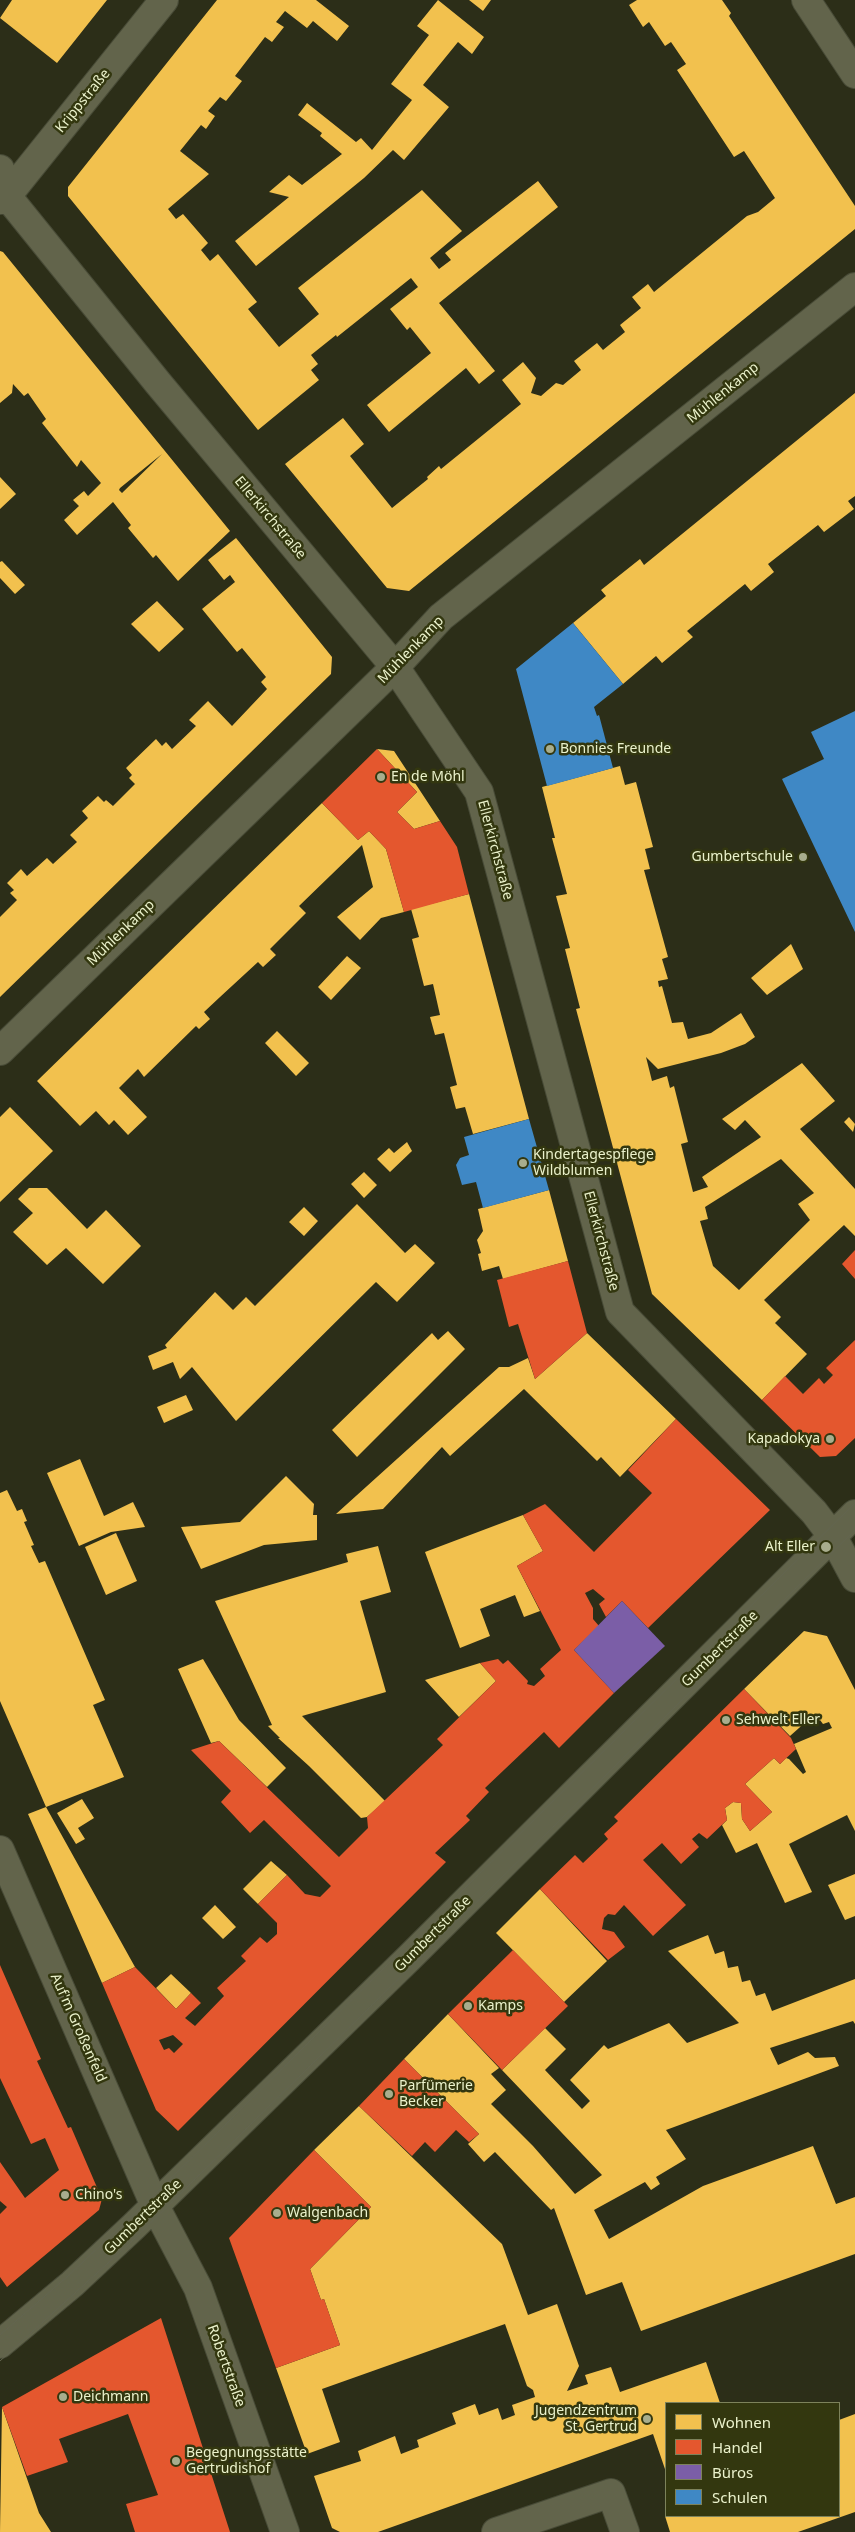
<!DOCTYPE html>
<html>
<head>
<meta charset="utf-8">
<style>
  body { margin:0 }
  #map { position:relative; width:855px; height:2532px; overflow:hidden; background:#2c2e18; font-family:"Noto Sans",sans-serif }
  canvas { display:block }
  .legend { position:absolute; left:665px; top:2402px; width:175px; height:115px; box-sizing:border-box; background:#33370f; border:1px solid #7d825b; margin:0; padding:6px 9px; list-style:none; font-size:15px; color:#ebf2cc }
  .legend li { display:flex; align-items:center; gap:10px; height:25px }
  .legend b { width:25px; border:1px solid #7d825b }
</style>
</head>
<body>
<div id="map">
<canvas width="855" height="2532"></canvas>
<ul class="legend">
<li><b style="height:14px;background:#f2c14e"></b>Wohnen</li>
<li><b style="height:14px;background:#e4572e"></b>Handel</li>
<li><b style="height:14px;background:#7b5ea7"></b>Büros</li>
<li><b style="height:14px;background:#3f88c5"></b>Schulen</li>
</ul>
</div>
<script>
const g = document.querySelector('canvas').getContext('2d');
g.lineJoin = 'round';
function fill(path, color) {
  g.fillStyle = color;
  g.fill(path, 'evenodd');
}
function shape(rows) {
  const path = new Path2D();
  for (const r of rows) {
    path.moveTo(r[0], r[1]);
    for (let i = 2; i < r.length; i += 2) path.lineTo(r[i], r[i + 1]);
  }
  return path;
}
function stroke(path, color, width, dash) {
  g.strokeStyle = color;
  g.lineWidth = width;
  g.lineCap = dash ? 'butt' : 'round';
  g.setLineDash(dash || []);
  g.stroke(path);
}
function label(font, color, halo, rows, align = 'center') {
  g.font = font + ' "Noto Sans",sans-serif';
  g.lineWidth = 5;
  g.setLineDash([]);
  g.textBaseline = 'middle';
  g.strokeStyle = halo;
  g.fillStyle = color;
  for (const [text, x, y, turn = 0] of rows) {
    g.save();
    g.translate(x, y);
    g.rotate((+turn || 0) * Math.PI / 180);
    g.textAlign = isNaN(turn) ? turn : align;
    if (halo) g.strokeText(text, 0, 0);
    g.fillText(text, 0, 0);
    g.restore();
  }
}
fill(shape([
  [12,0,107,0,57,63,0,18],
  [217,0,316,0,349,26,337,41,313,21,307,28,285,11,276,22,284,27,272,42,265,37,235,76,242,81,226,101,220,97,208,111,215,116,206,129,201,125,180,151,209,174,168,209,176,219,183,214,208,243,201,250,210,261,218,254,257,302,248,309,279,347,319,314,298,288,422,190,462,231,430,258,439,269,451,260,445,253,538,181,558,207,439,303,495,371,479,384,466,368,389,432,367,405,431,353,410,327,407,330,390,309,418,287,411,278,337,337,336,335,311,355,318,364,311,370,319,380,258,430,68,196,68,187],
  [438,0,484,37,472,54,458,42,423,85,449,107,404,160,393,150,364,178,256,266,235,241,289,197,269,192,289,175,302,185,342,154,320,136,322,133,298,115,307,103,356,142,361,138,372,150,412,100,391,84,429,35,417,26],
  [469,0,491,0,483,11],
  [637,0,722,0,731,13,729,16,855,206,855,229,409,591,387,588,285,464,343,418,364,444,350,456,392,508,428,479,427,477,439,466,441,469,521,404,502,380,523,362,536,378,531,393,541,396,556,383,563,385,581,370,574,361,597,343,603,350,625,332,620,325,641,308,632,297,648,284,654,292,747,216,758,212,775,198,744,151,734,157,677,70,686,64,671,42,665,46,649,22,643,27,629,5],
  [0,251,3,252,230,531,178,581,156,555,153,558,128,528,131,525,113,502,77,535,64,520,79,506,73,500,84,491,88,496,101,483,81,460,77,467,42,423,46,419,28,393,24,396,13,384,12,393,0,403],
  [162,454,122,493,119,490,120,488],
  [855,393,855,496,848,501,854,509,824,532,818,525,768,564,774,572,751,591,745,584,687,631,693,637,662,663,656,656,623,684,573,623,606,596,601,590,640,559,644,565],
  [0,477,16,494,0,509],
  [236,538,332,657,331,674,0,997,0,917,17,900,10,893,14,890,7,883,21,869,27,876,47,858,53,864,77,842,70,835,88,818,82,811,98,796,104,802,106,800,113,806,135,784,129,778,132,775,126,768,156,739,162,746,166,742,172,749,196,726,189,720,208,701,232,726,267,689,261,682,266,677,242,648,237,652,202,609,235,582,230,575,224,580,208,560],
  [2,561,25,585,15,594,0,578,0,562],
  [157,601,184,629,159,652,131,624],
  [377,749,394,751,440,821,414,829,397,812,417,792],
  [620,766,625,785,636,782,653,847,645,849,650,869,644,870,668,957,662,959,668,979,658,981,659,987,662,986,672,1023,683,1022,688,1039,711,1033,741,1013,755,1037,745,1044,721,1053,658,1069,646,1057,652,1081,667,1076,670,1088,674,1086,688,1142,681,1144,693,1192,708,1187,702,1177,761,1137,745,1120,735,1130,722,1119,802,1063,835,1101,800,1129,855,1189,855,1236,844,1225,764,1300,781,1317,775,1323,807,1354,762,1400,652,1294,576,1009,580,1008,565,949,570,948,556,896,567,894,552,838,555,838,542,787],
  [781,1159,814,1193,798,1204,810,1220,739,1290,713,1266,700,1221,708,1219,705,1207],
  [322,803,358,840,369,831,386,849,404,912,381,918,360,940,337,917,373,887,362,845,299,906,306,913,270,949,276,955,263,967,258,962,220,997,204,1012,210,1019,199,1029,196,1026,144,1077,138,1069,119,1088,147,1117,128,1135,114,1120,109,1125,96,1111,80,1126,37,1081],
  [469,894,529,1119,473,1134,465,1107,456,1109,450,1087,457,1085,444,1033,435,1035,430,1017,440,1015,433,984,424,986,412,939,419,937,411,909],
  [791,944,803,969,767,995,751,978],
  [347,956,361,968,331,1000,318,987],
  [277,1031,309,1063,296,1076,265,1043],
  [10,1107,53,1151,0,1202,0,1117],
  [849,1117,855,1124,853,1132,844,1122],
  [407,1142,412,1151,390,1172,377,1159,389,1148,394,1153],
  [364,1172,377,1185,364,1198,351,1184],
  [29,1188,47,1188,87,1229,106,1210,141,1246,103,1284,66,1248,47,1265,13,1232,33,1213,18,1199],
  [549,1190,568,1261,503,1279,499,1266,482,1271,478,1254,481,1253,477,1240,483,1231,478,1209],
  [357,1204,405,1253,415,1244,435,1263,397,1302,376,1282,236,1421,192,1367,180,1379,173,1362,153,1370,148,1356,167,1348,165,1345,215,1292,233,1310,246,1297,255,1306],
  [304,1207,318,1221,304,1236,289,1222],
  [448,1331,465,1349,357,1457,332,1430,432,1333,438,1340],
  [587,1333,676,1419,620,1477,601,1457,597,1461,524,1389,450,1456,442,1447,383,1509,336,1514,499,1367,509,1367,528,1358,535,1379],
  [186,1395,193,1410,164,1423,157,1407],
  [80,1459,104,1516,133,1502,145,1527,111,1532,79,1546,47,1473],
  [286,1476,314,1504,313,1515,317,1515,317,1540,264,1545,201,1569,181,1527,240,1522],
  [7,1490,17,1511,22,1509,27,1521,24,1522,34,1545,31,1546,39,1563,45,1561,105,1700,93,1705,124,1777,46,1807,0,1701,0,1493],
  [523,1515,543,1551,517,1566,540,1611,524,1617,515,1595,480,1609,490,1636,460,1648,425,1552],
  [116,1533,137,1581,106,1595,85,1547],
  [378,1546,391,1592,360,1601,386,1692,302,1716,385,1801,367,1817,361,1818,309,1766,278,1738,280,1738,268,1726,272,1725,215,1601,348,1562,346,1554],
  [804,1631,827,1636,855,1690,855,1831,847,1815,789,1844,812,1892,785,1903,757,1843,736,1853,722,1825,727,1820,725,1808,733,1802,741,1803,742,1819,750,1831,772,1812,745,1784,774,1758,780,1764,786,1758,789,1759,803,1774,806,1772,794,1744,832,1728,829,1722,823,1724,820,1720,812,1724,808,1720,790,1736,744,1689],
  [203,1659,239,1720,286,1768,267,1787,219,1741,211,1743,178,1669],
  [480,1663,496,1681,459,1717,425,1680],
  [82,1799,94,1818,78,1828,85,1839,76,1844,57,1813],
  [46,1807,135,1967,102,1983,28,1814],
  [271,1861,287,1875,258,1904,243,1889],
  [855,1874,855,1916,845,1920,828,1885],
  [540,1889,607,1961,564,2002,496,1933],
  [215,1905,236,1927,223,1939,202,1918],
  [708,1935,715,1954,724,1951,728,1968,738,1966,742,1982,750,1980,756,1996,765,1993,772,2011,855,1979,855,2024,853,2021,770,2048,778,2065,808,2052,815,2058,835,2057,839,2066,666,2130,686,2159,656,2177,660,2184,651,2190,645,2182,594,2210,609,2239,703,2186,813,2146,836,2204,855,2197,855,2254,641,2331,622,2282,586,2295,554,2208,551,2210,495,2152,484,2162,468,2144,479,2134,404,2059,448,2014,499,2068,491,2074,506,2090,491,2104,533,2146,575,2194,602,2175,502,2070,545,2028,566,2049,545,2070,582,2109,590,2101,570,2080,604,2045,608,2049,669,2023,687,2043,739,2023,668,1951],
  [171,1974,191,1993,176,2009,156,1988],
  [359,2106,502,2244,528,2315,557,2304,579,2366,567,2391,588,2384,585,2375,611,2367,620,2392,706,2362,720,2403,666,2403,666,2472,653,2434,378,2532,340,2532,332,2528,314,2476,361,2461,358,2451,395,2436,401,2454,419,2447,417,2440,456,2424,452,2413,475,2404,479,2415,498,2408,502,2420,515,2415,512,2405,535,2397,533,2390,527,2386,505,2324,322,2389,340,2442,307,2454,276,2368,340,2345,324,2299,321,2300,310,2269,371,2207,314,2150],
  [2,2407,39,2513,51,2532,0,2532],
  [855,2414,855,2512,798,2532,670,2532,665,2516,839,2516,839,2420]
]), '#f2c14e');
fill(shape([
  [377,749,417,792,397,812,414,829,440,821,457,847,469,894,404,912,386,849,369,831,358,840,322,803],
  [855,1250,855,1279,842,1264],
  [568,1261,587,1333,535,1379,518,1324,509,1327,497,1280],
  [855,1340,855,1438,836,1456,820,1457,762,1400,785,1376,803,1394,819,1378,824,1384,833,1375,826,1368],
  [676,1419,770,1510,648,1628,622,1601,606,1617,599,1604,605,1599,593,1589,585,1593,593,1608,593,1619,599,1626,574,1650,614,1693,559,1748,544,1732,485,1788,489,1792,466,1816,470,1820,435,1853,446,1862,178,2131,156,2110,102,1983,135,1967,176,2009,191,1993,201,2003,185,2018,195,2026,224,1996,217,1988,246,1961,241,1956,260,1937,267,1943,277,1934,277,1923,258,1904,287,1875,305,1894,320,1897,331,1886,264,1820,250,1833,221,1802,231,1791,191,1750,219,1741,339,1857,368,1828,367,1817,443,1745,437,1739,496,1681,480,1663,498,1659,503,1664,508,1660,528,1681,527,1684,534,1686,545,1676,540,1669,561,1650,517,1566,543,1551,523,1515,545,1504,594,1552,652,1493,628,1470],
  [173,2035,183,2044,174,2053,169,2048,164,2050,159,2040],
  [744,1689,791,1738,796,1749,780,1764,774,1758,745,1784,772,1812,750,1831,742,1819,741,1803,733,1802,725,1808,727,1820,707,1839,699,1833,692,1839,699,1847,681,1864,662,1843,643,1860,686,1905,653,1936,624,1905,615,1915,608,1914,604,1918,602,1929,614,1932,625,1947,608,1960,540,1889,575,1855,583,1863,608,1839,604,1834,618,1821,614,1817],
  [513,1950,568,2006,502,2070,448,2014],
  [0,1965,41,2059,37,2061,68,2128,71,2127,102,2199,99,2210,7,2287,0,2277,0,2214,7,2207,0,2201,0,2162,25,2198,59,2170,45,2138,31,2144,0,2078],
  [404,2059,479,2134,469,2142,456,2130,435,2152,425,2142,412,2156,359,2106],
  [314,2150,371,2207,310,2269,321,2300,324,2299,340,2345,276,2368,229,2238],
  [161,2318,230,2532,135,2532,126,2504,158,2495,128,2414,59,2439,68,2462,27,2476,2,2407]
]), '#e4572e');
fill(shape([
  [622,1601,665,1646,614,1693,574,1650]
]), '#7b5ea7');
fill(shape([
  [573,623,623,684,594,707,597,716,599,715,613,768,547,786,516,669],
  [855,711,855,932,782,779,824,759,811,732],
  [529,1119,549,1190,483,1208,476,1182,462,1185,456,1165,460,1158,469,1155,464,1137]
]), '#3f88c5');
const street = shape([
  [806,0,855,74],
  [0,169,7,196,158,383,395,667,479,792,620,1312,814,1512,833,1537,855,1578],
  [0,200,7,196,164,0],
  [0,1051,395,667,441,617,855,287],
  [0,1850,155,2206,198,2288,285,2532],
  [0,2344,72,2284,134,2226,410,1957,855,1514],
  [496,2532,611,2493,625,2532]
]);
stroke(street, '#484b37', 30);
stroke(street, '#62644b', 28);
stroke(shape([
  [0,2335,68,2276,152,2197,855,1503],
  [0,2361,129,2244,855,1530]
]), '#636550', 1);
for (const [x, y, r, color] of [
  [550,749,5,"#a8ad8d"],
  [381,777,5,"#a8ad8d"],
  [803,857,5,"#a8ad8d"],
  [523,1163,5,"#a8ad8d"],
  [830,1439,5,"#a8ad8d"],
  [826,1547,6,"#a8ad8d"],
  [726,1720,5,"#a8ad8d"],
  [468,2006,5,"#a8ad8d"],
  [389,2094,5,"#a8ad8d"],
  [65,2195,5,"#a8ad8d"],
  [277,2213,5,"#a8ad8d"],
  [63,2397,5,"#a8ad8d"],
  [647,2419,5,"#a8ad8d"],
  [176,2461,5,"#a8ad8d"]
]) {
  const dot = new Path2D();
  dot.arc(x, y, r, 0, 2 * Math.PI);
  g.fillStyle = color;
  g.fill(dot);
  stroke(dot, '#33370f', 2);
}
label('14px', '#ebf2cc', '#33370f', [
  ["Krippstraße",83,101,-51],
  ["Mühlenkamp",723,393,-39],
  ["Ellerkirchstraße",270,518,50],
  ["Mühlenkamp",411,650,-46],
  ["Ellerkirchstraße",495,850,75],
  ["Mühlenkamp",121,933,-44],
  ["Ellerkirchstraße",601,1241,75],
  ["Gumbertstraße",720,1649,-45],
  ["Gumbertstraße",433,1934,-45],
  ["Auf'm Großenfeld",78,2028,66],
  ["Gumbertstraße",143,2217,-44],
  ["Robertstraße",226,2366,70]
]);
label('14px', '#ebf2cc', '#33370f', [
  ["Bonnies Freunde",560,749],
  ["En de Möhl",391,777],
  ["Gumbertschule",793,857,"right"],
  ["Kindertagespflege",533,1155],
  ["Wildblumen",533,1171],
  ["Kapadokya",820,1439,"right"],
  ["Alt Eller",815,1547,"right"],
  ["Sehwelt Eller",736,1720],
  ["Kamps",478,2006],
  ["Parfümerie",399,2086],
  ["Becker",399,2102],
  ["Chino's",75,2195],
  ["Walgenbach",287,2213],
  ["Deichmann",73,2397],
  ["Jugendzentrum",637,2411,"right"],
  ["St. Gertrud",637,2427,"right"],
  ["Begegnungsstätte",186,2453],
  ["Gertrudishof",186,2469]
], 'left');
</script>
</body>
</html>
